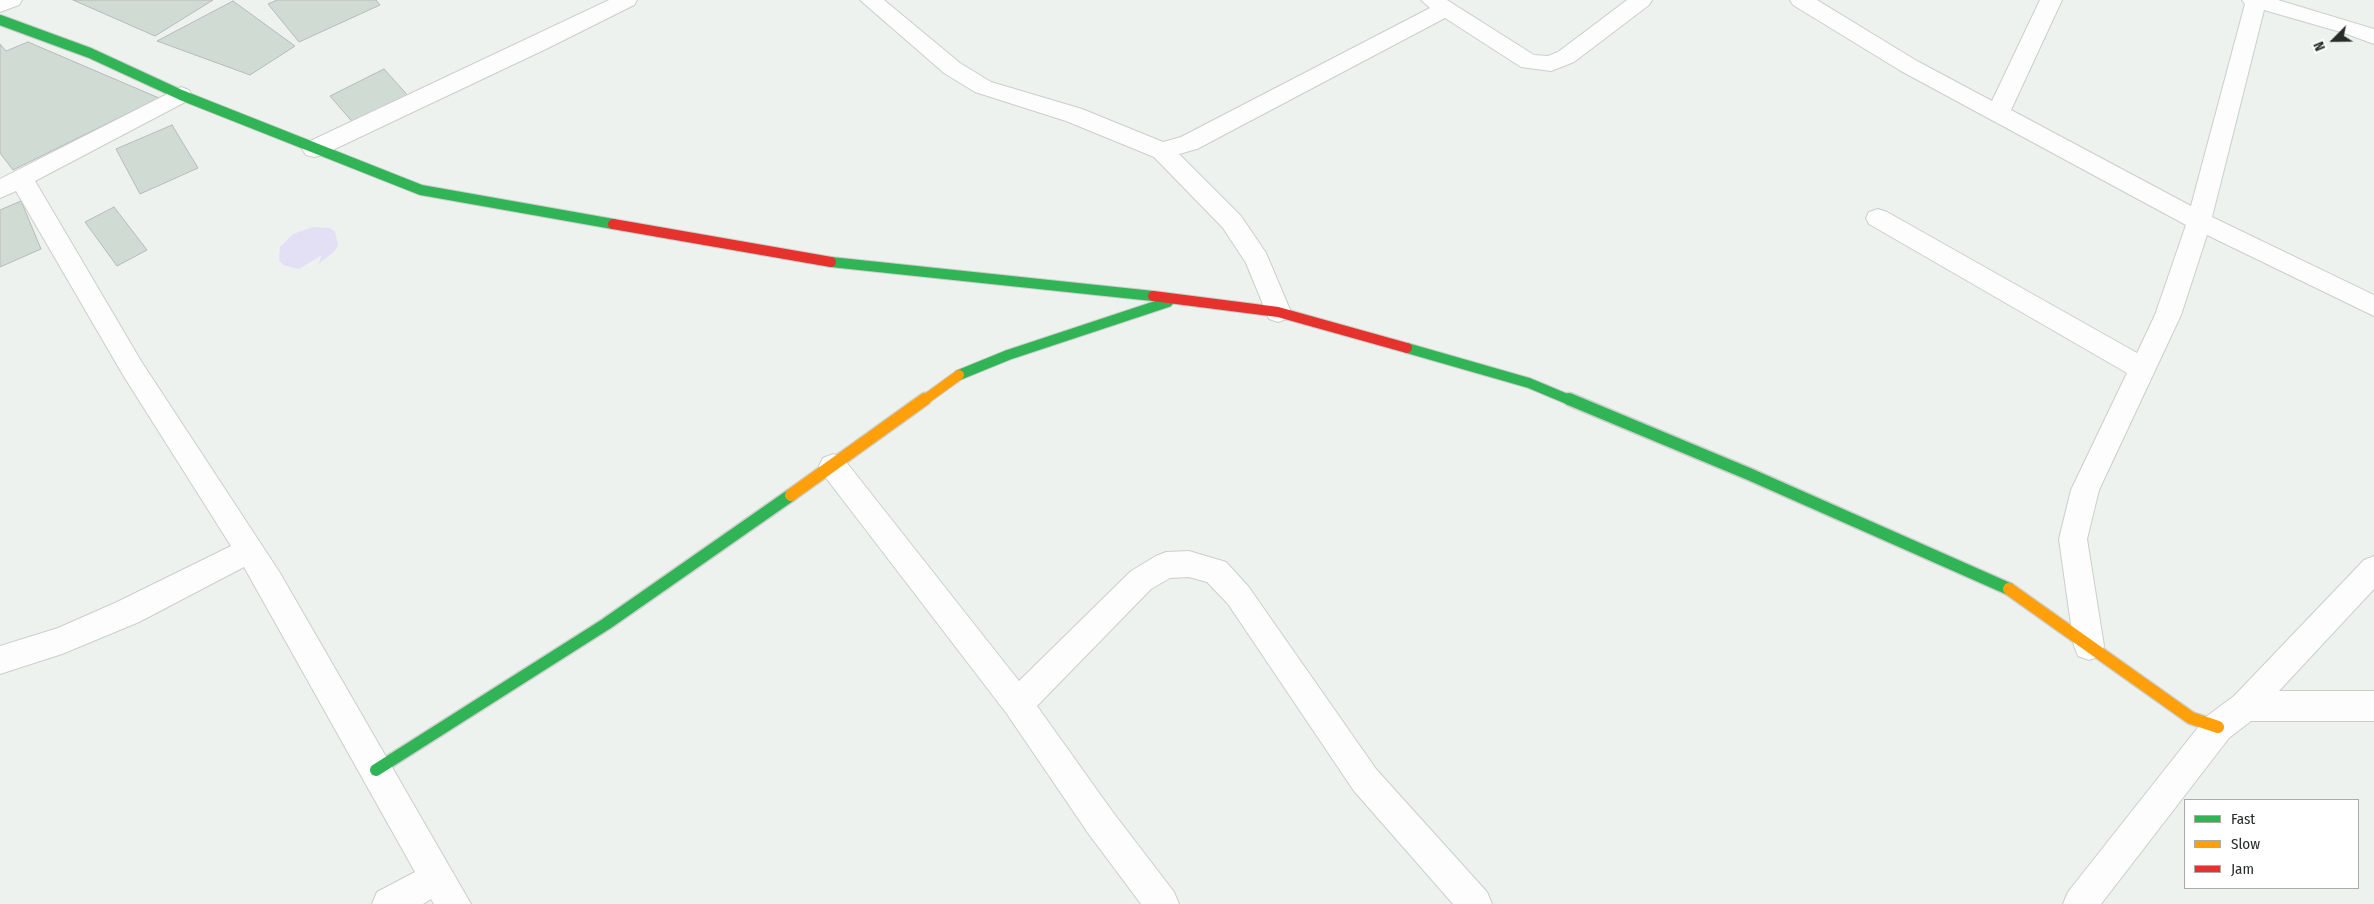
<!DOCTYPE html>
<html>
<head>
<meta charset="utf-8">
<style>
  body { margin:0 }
  #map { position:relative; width:2374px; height:904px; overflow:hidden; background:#edf2ee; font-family:"Fira Sans Condensed",sans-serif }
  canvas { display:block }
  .legend { position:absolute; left:2184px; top:799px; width:175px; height:90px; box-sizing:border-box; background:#fff; border:1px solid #a9aba9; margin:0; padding:6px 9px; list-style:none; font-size:15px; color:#282c29 }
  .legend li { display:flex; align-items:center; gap:10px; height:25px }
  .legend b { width:25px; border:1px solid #a9aba9 }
  .north { position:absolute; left:2309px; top:15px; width:50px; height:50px; -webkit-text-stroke:4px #fff; paint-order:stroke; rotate:247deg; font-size:14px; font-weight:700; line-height:20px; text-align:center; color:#282c29 }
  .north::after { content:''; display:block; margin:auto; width:18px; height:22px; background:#282c29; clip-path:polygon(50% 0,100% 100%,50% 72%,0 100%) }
</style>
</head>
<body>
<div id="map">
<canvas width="2374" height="904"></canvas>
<ul class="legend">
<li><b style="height:6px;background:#30b455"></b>Fast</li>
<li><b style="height:6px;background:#ff9f0a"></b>Slow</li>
<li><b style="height:6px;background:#e5322d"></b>Jam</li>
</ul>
<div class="north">N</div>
</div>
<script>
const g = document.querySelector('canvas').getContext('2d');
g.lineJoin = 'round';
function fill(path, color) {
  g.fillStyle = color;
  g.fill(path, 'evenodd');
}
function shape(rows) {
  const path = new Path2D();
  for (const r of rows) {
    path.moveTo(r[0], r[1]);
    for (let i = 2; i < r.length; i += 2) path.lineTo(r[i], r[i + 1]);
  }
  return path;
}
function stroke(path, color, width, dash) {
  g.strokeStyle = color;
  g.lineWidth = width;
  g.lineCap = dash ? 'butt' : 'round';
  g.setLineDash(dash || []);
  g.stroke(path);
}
fill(shape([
  [313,227,330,228,335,232,338,245,334,252,318,264,322,255,299,269,283,265,279,260,280,247,293,234]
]), '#e3dff4');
const building = shape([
  [73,0,213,0,155,36,73,0],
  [277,0,376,0,380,5,299,42,268,4,277,0],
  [233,1,295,46,250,75,157,41,233,1],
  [28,42,159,98,13,170,0,153,0,44,6,51,28,42],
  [384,69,410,98,355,125,330,96,384,69],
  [172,125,198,168,140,194,116,149,172,125],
  [21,201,41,249,0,267,0,210,21,201],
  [114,207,147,250,117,266,85,222,114,207]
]);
fill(building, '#d0dcd3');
stroke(building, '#b7bab8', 1);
const street = shape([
  [0,0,22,0,19,5,0,12,0,0],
  [609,0,637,0,634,5,548,48,322,155,314,157,306,155,302,149,306,143,609,0],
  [860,0,884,0,960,63,991,82,1082,109,1163,142,1181,137,1430,8,1421,0,1447,0,1534,55,1548,56,1558,52,1627,0,1652,0,1649,5,1574,62,1551,71,1521,67,1445,18,1197,149,1179,154,1241,216,1266,253,1291,312,1287,319,1278,322,1269,319,1246,263,1223,228,1154,157,1066,121,975,92,944,73,860,0],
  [1790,0,1817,0,1917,61,1992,101,2040,0,2062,0,2011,110,2191,206,2245,4,2242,0,2278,0,2374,29,2374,44,2344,33,2264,10,2212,217,2374,295,2374,316,2207,235,2181,315,2099,490,2087,539,2104,646,2100,656,2089,660,2078,656,2074,646,2059,539,2071,490,2127,373,1869,224,1866,218,1869,212,1878,209,1887,212,2137,353,2155,315,2186,225,1901,71,1793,5,1790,0],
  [181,87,189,90,192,95,189,100,35,181,141,361,280,573,471,904,434,904,431,899,423,904,372,904,377,892,415,872,244,567,139,622,62,654,0,674,0,646,58,628,117,602,231,546,123,375,16,191,0,198,0,179,181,87],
  [833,454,843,458,1019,681,1131,571,1156,556,1166,552,1189,551,1226,562,1248,586,1376,769,1487,892,1492,904,1453,904,1354,791,1228,604,1207,582,1189,577,1170,578,1151,589,1037,706,1112,811,1174,892,1179,904,1141,904,1088,833,1007,714,823,474,819,466,823,458,833,454],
  [2374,556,2374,589,2279,691,2374,691,2374,721,2251,721,2229,738,2101,904,2063,904,2068,892,2207,716,2234,696,2364,560,2374,556]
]);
const fastFar1 = shape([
  [0,20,90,53,181,95,421,190,613,224],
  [831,262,1153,296],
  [1407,348,1529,383,1572,401],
  [959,375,1008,355,1168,302]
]);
const fast = shape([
  [1569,399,1749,474,2009,589],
  [376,770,606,624,791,495]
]);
const slowFar1 = shape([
  [923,401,959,375]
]);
const slow = shape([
  [791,495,925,399],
  [2009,589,2191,718,2218,727]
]);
const jam = shape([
  [613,224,831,262],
  [1153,296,1278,312,1407,348]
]);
stroke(street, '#cbcfcc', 2);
stroke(fastFar1, '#cbcfcc', 12);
stroke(fast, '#cbcfcc', 15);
stroke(slowFar1, '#cbcfcc', 12);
stroke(slow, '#cbcfcc', 15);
stroke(jam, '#cbcfcc', 12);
fill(street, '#fcfdfc');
stroke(fastFar1, '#30b455', 10);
stroke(fast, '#30b455', 12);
stroke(slowFar1, '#ff9f0a', 10);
stroke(slow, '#ff9f0a', 12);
stroke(jam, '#e5322d', 10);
</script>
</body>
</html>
